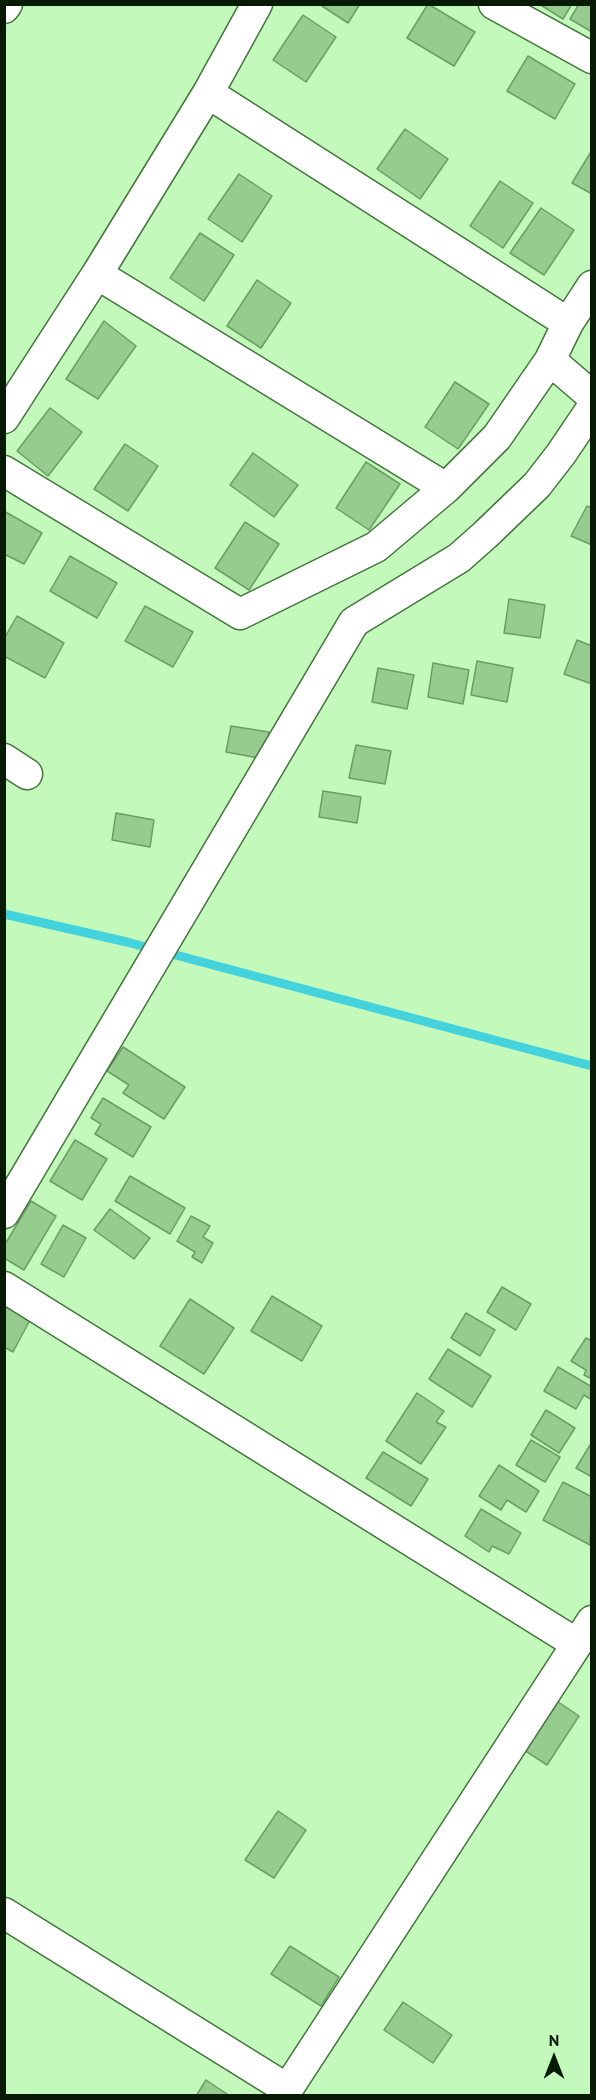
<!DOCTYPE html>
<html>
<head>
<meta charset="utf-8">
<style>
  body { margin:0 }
  #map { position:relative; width:596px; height:2100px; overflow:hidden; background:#c3f9bb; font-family:"PT Sans",sans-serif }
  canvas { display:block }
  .frame { position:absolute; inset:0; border:6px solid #061a04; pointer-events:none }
  .north { position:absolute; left:524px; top:2028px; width:60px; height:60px; -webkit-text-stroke:4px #c3f9bb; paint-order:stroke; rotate:0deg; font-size:16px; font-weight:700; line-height:24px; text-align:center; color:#061a04 }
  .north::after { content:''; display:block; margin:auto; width:21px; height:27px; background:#061a04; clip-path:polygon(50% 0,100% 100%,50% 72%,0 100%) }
</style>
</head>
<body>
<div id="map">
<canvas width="596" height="2100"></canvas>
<div class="frame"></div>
<div class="north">N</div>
</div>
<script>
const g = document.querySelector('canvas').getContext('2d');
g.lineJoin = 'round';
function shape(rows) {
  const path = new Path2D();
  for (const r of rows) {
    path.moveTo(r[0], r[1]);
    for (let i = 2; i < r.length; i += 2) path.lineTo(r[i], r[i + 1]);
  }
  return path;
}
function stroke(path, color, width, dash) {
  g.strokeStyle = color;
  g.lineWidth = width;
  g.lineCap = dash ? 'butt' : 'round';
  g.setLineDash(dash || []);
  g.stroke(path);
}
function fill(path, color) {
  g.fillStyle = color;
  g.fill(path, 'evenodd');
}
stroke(shape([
  [4,914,127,942,592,1066]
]), '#44d3dd', 9);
const building = shape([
  [319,4,360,4,348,23,319,4],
  [428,4,475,32,454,66,407,38,428,4],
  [539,4,572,4,563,19,539,4],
  [579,4,592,4,592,32,570,19,579,4],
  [303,15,336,37,306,82,273,60,303,15],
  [528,56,575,84,555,119,507,91,528,56],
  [405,129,448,159,420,199,377,169,405,129],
  [592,150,592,194,572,183,592,150],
  [239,174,272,196,242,242,208,219,239,174],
  [500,181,533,203,503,248,470,226,500,181],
  [541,208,574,230,544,275,510,253,541,208],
  [200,233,234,255,204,301,170,278,200,233],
  [257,280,291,303,261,348,227,326,257,280],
  [104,321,136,346,98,399,66,379,104,321],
  [455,382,489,404,458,449,425,427,455,382],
  [50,408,82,432,48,476,17,451,50,408],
  [125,444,158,466,128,511,94,489,125,444],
  [253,453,298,485,274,517,230,485,253,453],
  [366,462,400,484,369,530,336,508,366,462],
  [587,506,592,508,592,545,571,536,587,506],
  [4,511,42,533,24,564,4,554,4,511],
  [245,522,279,544,249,590,215,568,245,522],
  [70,556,117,583,97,618,50,591,70,556],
  [509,599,545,605,540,638,504,633,509,599],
  [145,606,193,632,173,667,125,641,145,606],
  [17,616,64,643,45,678,4,656,4,639,17,616],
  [577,640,592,646,592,684,564,674,577,640],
  [477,661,513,668,507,702,471,695,477,661],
  [433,663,469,670,463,704,428,697,433,663],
  [378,668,414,675,407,709,372,702,378,668],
  [231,726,269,732,264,759,226,752,231,726],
  [356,745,391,751,385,784,349,778,356,745],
  [323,791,361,797,357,823,319,817,323,791],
  [116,813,154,820,150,847,112,840,116,813],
  [123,1047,185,1087,164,1119,123,1093,129,1085,107,1071,123,1047],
  [103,1098,151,1127,133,1157,95,1134,101,1124,91,1118,103,1098],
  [75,1140,107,1159,82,1200,50,1181,75,1140],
  [130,1176,185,1208,170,1234,115,1201,130,1176],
  [31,1201,56,1216,24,1270,4,1258,4,1246,31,1201],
  [110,1209,150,1238,134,1259,94,1230,110,1209],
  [191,1216,210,1226,203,1237,213,1243,202,1263,192,1257,195,1252,177,1241,191,1216],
  [63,1225,86,1238,64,1277,41,1264,63,1225],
  [502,1287,531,1304,516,1330,487,1312,502,1287],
  [272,1296,322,1326,302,1361,251,1331,272,1296],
  [190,1299,234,1328,204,1374,160,1346,190,1299],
  [4,1306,30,1320,13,1352,4,1347,4,1306],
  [466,1313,495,1330,480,1356,451,1338,466,1313],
  [586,1338,592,1341,592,1379,584,1375,586,1370,571,1361,586,1338],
  [448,1349,491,1376,472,1407,429,1379,448,1349],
  [558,1367,592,1387,592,1400,584,1395,576,1409,544,1391,558,1367],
  [417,1393,444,1411,436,1422,446,1427,421,1464,386,1441,417,1393],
  [546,1410,575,1428,559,1453,531,1435,546,1410],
  [531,1440,560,1457,545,1482,516,1465,531,1440],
  [592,1442,592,1477,576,1468,592,1442],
  [383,1452,428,1479,411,1506,366,1478,383,1452],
  [499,1465,539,1491,526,1512,507,1500,501,1510,479,1496,499,1465],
  [563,1482,592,1497,590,1545,543,1520,563,1482],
  [481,1509,521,1533,509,1554,492,1546,489,1552,465,1536,481,1509],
  [551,1697,579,1716,547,1765,518,1746,551,1697],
  [278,1811,306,1830,274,1878,245,1860,278,1811],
  [290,1946,339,1977,321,2006,271,1974,290,1946],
  [403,2002,452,2035,433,2063,384,2030,403,2002],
  [206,2080,230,2096,196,2096,206,2080]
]);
fill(building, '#97cc8f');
stroke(building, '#6b9e64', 1.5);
const minor = shape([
  [494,4,592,58],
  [4,8,7,4],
  [208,93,568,323],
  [97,274,446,488],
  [550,360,592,396],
  [4,418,97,274,208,93,257,4],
  [4,471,240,614,376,547,446,488,497,437,550,360,568,323,592,286],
  [4,759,27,774],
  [4,1213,354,622,459,558,485,535,537,485,561,454,592,408],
  [4,1287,577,1644],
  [4,1913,287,2089],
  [283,2096,592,1621]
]);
stroke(minor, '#44753d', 33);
stroke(minor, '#fff', 30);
</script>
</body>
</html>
